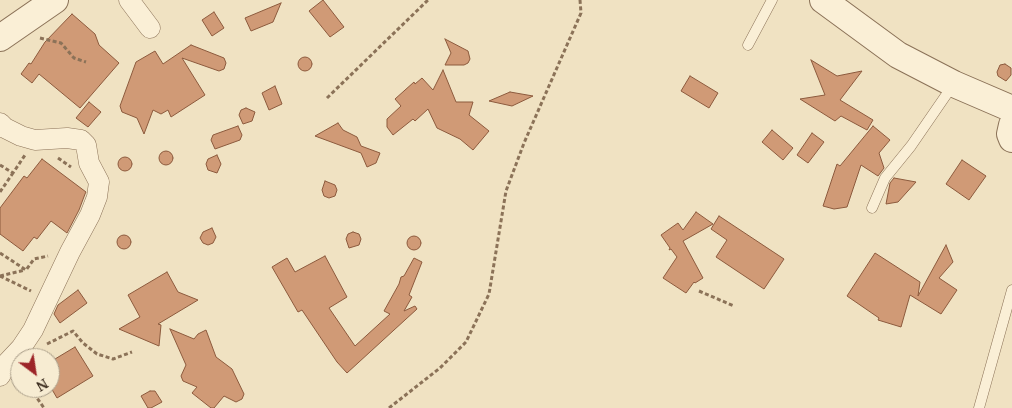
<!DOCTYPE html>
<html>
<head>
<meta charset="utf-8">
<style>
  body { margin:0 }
  #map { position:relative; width:1012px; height:408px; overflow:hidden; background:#f0e2c2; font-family:"Noto Serif",serif }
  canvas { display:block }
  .north { position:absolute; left:10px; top:348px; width:50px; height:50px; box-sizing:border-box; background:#f7ecd2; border:1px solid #ab9f8a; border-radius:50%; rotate:149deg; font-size:14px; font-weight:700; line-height:20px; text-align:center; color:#3a2b1d }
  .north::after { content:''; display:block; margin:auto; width:18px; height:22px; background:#9d2528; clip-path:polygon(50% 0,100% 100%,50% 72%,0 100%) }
</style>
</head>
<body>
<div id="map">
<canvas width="1012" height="408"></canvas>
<div class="north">N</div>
</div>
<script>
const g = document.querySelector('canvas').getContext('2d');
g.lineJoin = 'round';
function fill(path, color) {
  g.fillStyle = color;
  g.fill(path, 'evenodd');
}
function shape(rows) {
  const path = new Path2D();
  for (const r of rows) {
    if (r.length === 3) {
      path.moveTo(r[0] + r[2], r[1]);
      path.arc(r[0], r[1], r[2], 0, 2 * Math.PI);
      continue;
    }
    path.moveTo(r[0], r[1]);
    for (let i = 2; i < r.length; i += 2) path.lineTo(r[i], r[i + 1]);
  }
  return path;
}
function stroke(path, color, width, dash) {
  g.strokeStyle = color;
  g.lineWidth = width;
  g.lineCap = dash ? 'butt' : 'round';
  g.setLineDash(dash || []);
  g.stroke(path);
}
const building = shape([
  [323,0,344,27,330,37,309,11,323,0],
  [281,3,273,22,251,31,245,18,281,3],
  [214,12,224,28,212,36,202,20,214,12],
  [72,14,95,34,99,45,119,63,80,108,39,74,32,83,21,74,29,63,31,64,45,42,72,14],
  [445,39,468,51,470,59,468,63,464,65,445,65,451,53,445,39],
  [191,45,224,58,226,63,224,69,219,71,182,58,205,95,171,117,168,110,161,114,153,110,144,134,137,118,122,112,120,106,136,62,155,51,163,64,191,45],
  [305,64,7],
  [811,60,837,76,862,71,840,100,873,120,867,130,841,116,835,121,800,99,825,95,811,60],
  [1005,64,1011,68,1011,75,1006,81,998,76,997,72,1000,65,1005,64],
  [443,70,456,102,473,102,469,115,489,131,473,150,460,139,437,128,428,109,415,121,413,119,393,135,387,127,387,119,401,106,395,99,414,82,415,84,422,78,433,90,443,70],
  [690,76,718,93,709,108,681,91,690,76],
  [275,86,282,104,269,110,262,93,275,86],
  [510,92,533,96,512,106,489,101,510,92],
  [89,102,101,112,88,127,76,118,89,102],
  [246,108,255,112,252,121,243,124,239,115,241,110,246,108],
  [338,123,343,130,357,137,361,146,380,153,376,163,367,167,361,153,315,136,338,123],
  [238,126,242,135,240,140,215,149,211,140,213,135,238,126],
  [873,126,890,140,879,153,884,168,878,176,861,165,847,207,834,209,823,206,837,164,840,166,873,126],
  [772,130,793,148,783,160,762,142,772,130],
  [812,133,824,142,808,163,797,155,812,133],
  [166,158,7],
  [217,155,221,164,217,173,208,170,206,164,208,159,217,155],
  [125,164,7],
  [42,159,86,192,85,194,79,210,67,233,51,221,37,239,34,237,23,251,0,234,0,208,24,176,27,178,42,159],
  [962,160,986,176,969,200,946,184,962,160],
  [894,178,916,182,898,202,886,204,890,183,894,178],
  [325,181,335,185,337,190,335,196,329,198,324,196,322,190,325,181],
  [696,212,713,224,683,241,703,278,695,283,694,282,686,293,663,278,677,257,671,249,669,250,670,248,661,235,678,223,683,230,696,212],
  [719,216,784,259,764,289,716,257,727,240,711,229,719,216],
  [212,228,216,237,213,243,208,245,203,243,200,238,203,232,212,228],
  [353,232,359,234,361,239,359,245,349,248,346,239,348,234,353,232],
  [124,242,7],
  [414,243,7],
  [946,245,953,262,939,278,957,290,941,314,910,295,901,327,878,320,879,318,847,296,875,253,920,282,918,296,946,245],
  [325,256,347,297,329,308,355,346,390,314,384,311,399,284,401,277,404,276,414,258,422,262,409,295,412,297,404,311,415,306,417,309,347,373,337,362,302,310,298,312,272,267,287,258,295,272,325,256],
  [167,272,178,292,198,300,158,324,161,325,159,346,119,329,140,317,128,295,167,272],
  [78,290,87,303,60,323,54,314,58,305,78,290],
  [170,329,194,339,198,334,206,330,216,357,232,369,244,394,242,399,236,402,224,396,214,408,211,408,192,393,197,387,183,381,181,376,186,365,170,329],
  [75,347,93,376,57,398,50,386,50,362,75,347],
  [150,391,155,391,162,402,151,408,148,408,141,396,150,391]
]);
fill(building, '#d09a76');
stroke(building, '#8c5a3d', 1);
const service = shape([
  [748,45,772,0],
  [872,208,885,178,911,146,953,85],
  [979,408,1012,290]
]);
const minor = shape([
  [129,0,150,28],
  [0,123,5,128,21,136,35,140,67,138,81,140,86,145,89,163,99,182,97,197,90,215,70,252,33,330,21,348,7,363,0,376]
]);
const tertiary = shape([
  [823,0,898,55,954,84,1012,109],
  [0,38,55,0],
  [1012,125,1010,134,1012,139]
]);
stroke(service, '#8b7258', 11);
stroke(minor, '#8b7258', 21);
stroke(tertiary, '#8b7258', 28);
stroke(shape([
  [40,38,61,43,74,58,86,62],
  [327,98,428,0],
  [58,158,71,167],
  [0,165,13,173,25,155],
  [0,192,13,173],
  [0,253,26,270,34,259,48,256],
  [0,276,31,291],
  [0,276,25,270],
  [699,291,734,306],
  [47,344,73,331,83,343,97,354,113,359,132,352],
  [30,388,44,408],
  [389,408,440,368,466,342,489,294,506,191,524,143,581,13,580,0]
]), '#8b7258', 3, [4, 2.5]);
stroke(service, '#faefd6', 10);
stroke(minor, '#faefd6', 20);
stroke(tertiary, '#faefd6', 26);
</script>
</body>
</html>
